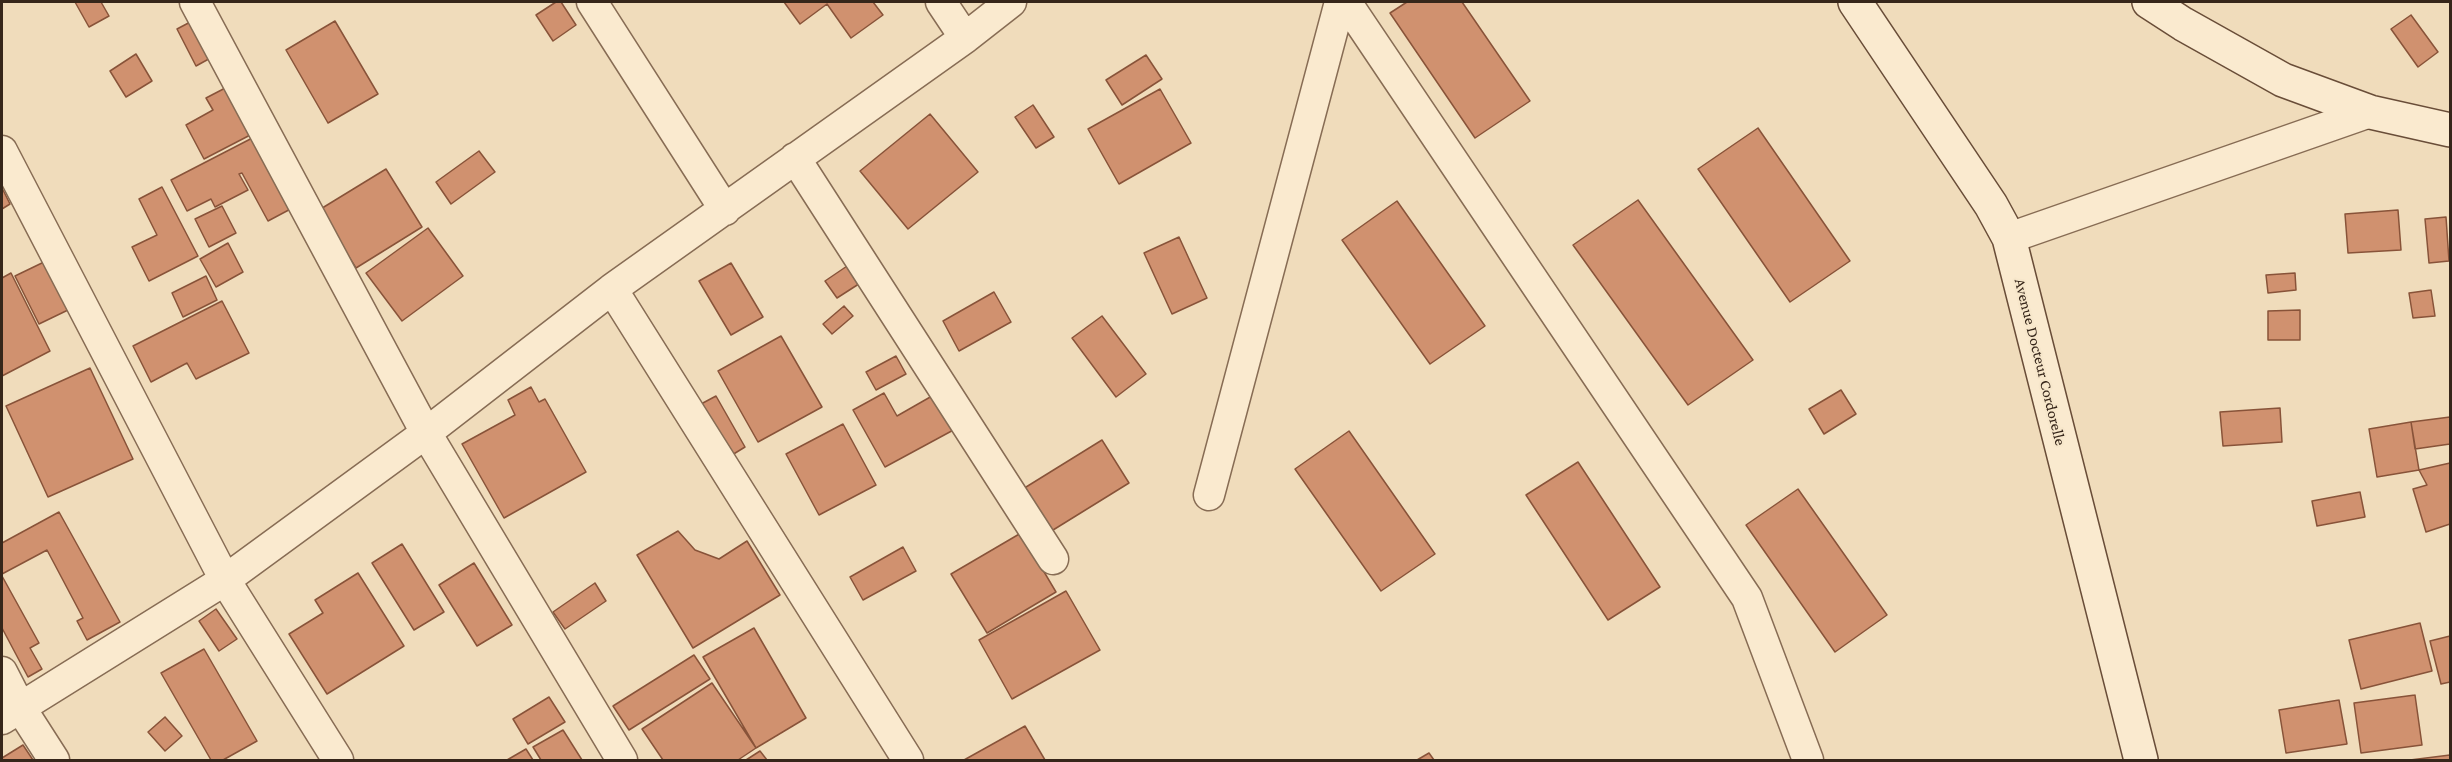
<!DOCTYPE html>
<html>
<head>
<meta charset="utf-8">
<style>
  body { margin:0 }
  #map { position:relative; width:2452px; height:762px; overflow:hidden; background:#f0dcbb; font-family:"Crimson Pro",serif }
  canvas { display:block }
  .frame { position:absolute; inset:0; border:3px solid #36261a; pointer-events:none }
</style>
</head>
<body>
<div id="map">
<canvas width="2452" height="762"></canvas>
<div class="frame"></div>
</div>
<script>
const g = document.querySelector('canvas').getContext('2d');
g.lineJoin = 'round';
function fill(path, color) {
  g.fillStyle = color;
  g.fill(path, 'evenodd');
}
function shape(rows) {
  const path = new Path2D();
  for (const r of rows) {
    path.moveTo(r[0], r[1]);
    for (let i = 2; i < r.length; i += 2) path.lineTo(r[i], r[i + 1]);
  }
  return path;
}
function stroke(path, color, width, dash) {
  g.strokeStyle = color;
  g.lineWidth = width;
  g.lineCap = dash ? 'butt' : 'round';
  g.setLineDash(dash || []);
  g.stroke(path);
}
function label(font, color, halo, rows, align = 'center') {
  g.font = font + ' "Crimson Pro",serif';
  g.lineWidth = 4.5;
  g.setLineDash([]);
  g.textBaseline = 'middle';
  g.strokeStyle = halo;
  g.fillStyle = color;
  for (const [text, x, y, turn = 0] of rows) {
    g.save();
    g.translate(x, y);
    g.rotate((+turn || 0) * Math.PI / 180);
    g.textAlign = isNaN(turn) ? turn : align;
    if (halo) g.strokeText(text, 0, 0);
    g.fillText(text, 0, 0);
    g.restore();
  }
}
const building = shape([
  [75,2,101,2,109,16,89,27,75,2],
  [556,2,561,2,576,25,553,41,536,15,556,2],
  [784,2,873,2,883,15,851,38,827,4,800,24,784,2],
  [1407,2,1462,2,1530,101,1475,138,1390,13,1407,2],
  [2411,15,2438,52,2418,67,2391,29,2411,15],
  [196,19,216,55,196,66,177,29,196,19],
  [335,21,378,94,328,123,286,50,335,21],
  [136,54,152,81,126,97,110,71,136,54],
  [1146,55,1162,79,1122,105,1106,80,1146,55],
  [231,85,256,132,204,159,186,125,213,110,206,98,231,85],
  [1160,89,1191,143,1119,184,1088,129,1160,89],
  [1033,105,1054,137,1036,148,1015,117,1033,105],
  [930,114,978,172,908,229,860,171,930,114],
  [1758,128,1850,261,1790,302,1698,169,1758,128],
  [262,133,300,204,268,221,242,173,239,174,248,190,215,207,211,199,187,211,171,180,262,133],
  [479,151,495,172,451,204,436,182,479,151],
  [386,169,422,227,356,268,319,210,386,169],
  [162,187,198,256,149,281,132,247,157,235,139,199,162,187],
  [2,188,10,204,2,209,2,188],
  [1638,200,1753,360,1688,405,1573,245,1638,200],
  [1397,201,1485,326,1430,364,1342,240,1397,201],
  [222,206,236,233,209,247,195,219,222,206],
  [2398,210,2401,250,2348,253,2345,214,2398,210],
  [2446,217,2449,261,2429,263,2425,219,2446,217],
  [428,228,463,276,402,321,366,273,428,228],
  [1179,237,1207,298,1172,314,1144,253,1179,237],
  [228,243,243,272,216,287,200,259,228,243],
  [44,262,68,310,39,324,15,276,44,262],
  [853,262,865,280,837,298,825,281,853,262],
  [731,263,763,317,731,335,699,281,731,263],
  [11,273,50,351,2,376,2,278,11,273],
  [2295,273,2296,290,2268,293,2266,275,2295,273],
  [206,276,217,300,183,317,172,293,206,276],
  [2431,290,2435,316,2413,318,2409,293,2431,290],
  [994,292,1011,322,959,351,943,321,994,292],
  [222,301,249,353,196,379,187,363,151,382,133,346,222,301],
  [844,306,853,316,832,334,823,324,844,306],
  [2300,310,2300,340,2268,340,2268,311,2300,310],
  [1102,316,1146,374,1116,397,1072,338,1102,316],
  [781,336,822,407,758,442,718,371,781,336],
  [896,356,906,374,876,390,866,372,896,356],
  [90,368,133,459,48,497,6,406,90,368],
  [531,387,539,402,545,399,586,472,504,518,462,444,515,415,508,400,531,387],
  [1841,390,1856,414,1824,434,1809,409,1841,390],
  [939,392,959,427,885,467,853,410,884,393,897,416,939,392],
  [716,396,745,447,732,455,701,404,716,396],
  [2280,408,2282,442,2223,446,2220,412,2280,408],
  [2450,417,2450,444,2415,449,2411,422,2450,417],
  [2411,422,2419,470,2377,477,2369,429,2411,422],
  [843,424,876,485,819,515,786,454,843,424],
  [1349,431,1435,554,1381,591,1295,469,1349,431],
  [1102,440,1129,483,1045,535,1018,492,1102,440],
  [1578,462,1660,587,1608,620,1526,495,1578,462],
  [2450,463,2450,524,2426,532,2413,489,2427,485,2419,470,2450,463],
  [1798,489,1887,615,1835,652,1746,525,1798,489],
  [2360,492,2365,517,2317,526,2312,501,2360,492],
  [59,512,120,622,87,640,77,621,83,618,47,550,2,574,2,543,59,512],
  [678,531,695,550,719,559,747,541,780,595,693,648,637,555,678,531],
  [1021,533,1056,592,987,633,951,574,1021,533],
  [402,544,444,612,414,630,372,563,402,544],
  [903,547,916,571,863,600,850,577,903,547],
  [474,563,512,625,477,646,439,585,474,563],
  [358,573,404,646,327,694,289,634,323,613,315,600,358,573],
  [2,576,39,643,30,648,42,669,28,677,2,628,2,576],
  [595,583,606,601,565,629,553,612,595,583],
  [1066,591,1100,650,1012,699,979,640,1066,591],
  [216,609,237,639,219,651,199,621,216,609],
  [2420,623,2432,671,2361,689,2349,640,2420,623],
  [754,628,806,718,756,748,703,657,754,628],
  [2450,636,2450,682,2441,684,2430,641,2450,636],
  [204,649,257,741,223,760,211,760,161,673,204,649],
  [694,655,710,679,629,730,613,706,694,655],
  [712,683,756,748,738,760,663,760,642,729,712,683],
  [2415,695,2422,745,2361,753,2354,703,2415,695],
  [549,697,565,722,528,744,513,719,549,697],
  [2339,700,2347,744,2286,753,2279,710,2339,700],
  [165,717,182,736,165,751,148,732,165,717],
  [1025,726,1045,760,964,760,1025,726],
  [563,730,582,760,541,760,533,747,563,730],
  [23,745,33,760,2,760,2,758,23,745],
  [526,749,533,760,507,760,526,749],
  [760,751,767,760,746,760,760,751],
  [1429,753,1434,760,1417,760,1429,753],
  [2450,755,2450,760,2410,760,2450,755]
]);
fill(building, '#d0916f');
stroke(building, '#885339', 1.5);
const street = shape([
  [195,2,426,433,622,760],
  [592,2,725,210],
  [941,2,965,38],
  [1346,2,1747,598,1808,760],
  [2,151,225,580,338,760],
  [795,158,1053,559],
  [2009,238,2370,112],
  [612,289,908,760],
  [1209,495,1340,2],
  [2,672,20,707,54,760],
  [2,719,225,580,426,433,612,289,965,38,1011,2]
]);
const secondary = shape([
  [1855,2,1991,205,2009,238,2141,760],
  [2149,2,2183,24,2283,80,2370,112,2450,130]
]);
stroke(street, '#876c54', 33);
stroke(secondary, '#694d38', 36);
stroke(street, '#faeacf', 30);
stroke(secondary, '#faeacf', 33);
label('16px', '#36261a', '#f7e7cb', [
  ["Avenue Docteur Cordorelle",2040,362,76]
]);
</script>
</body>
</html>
